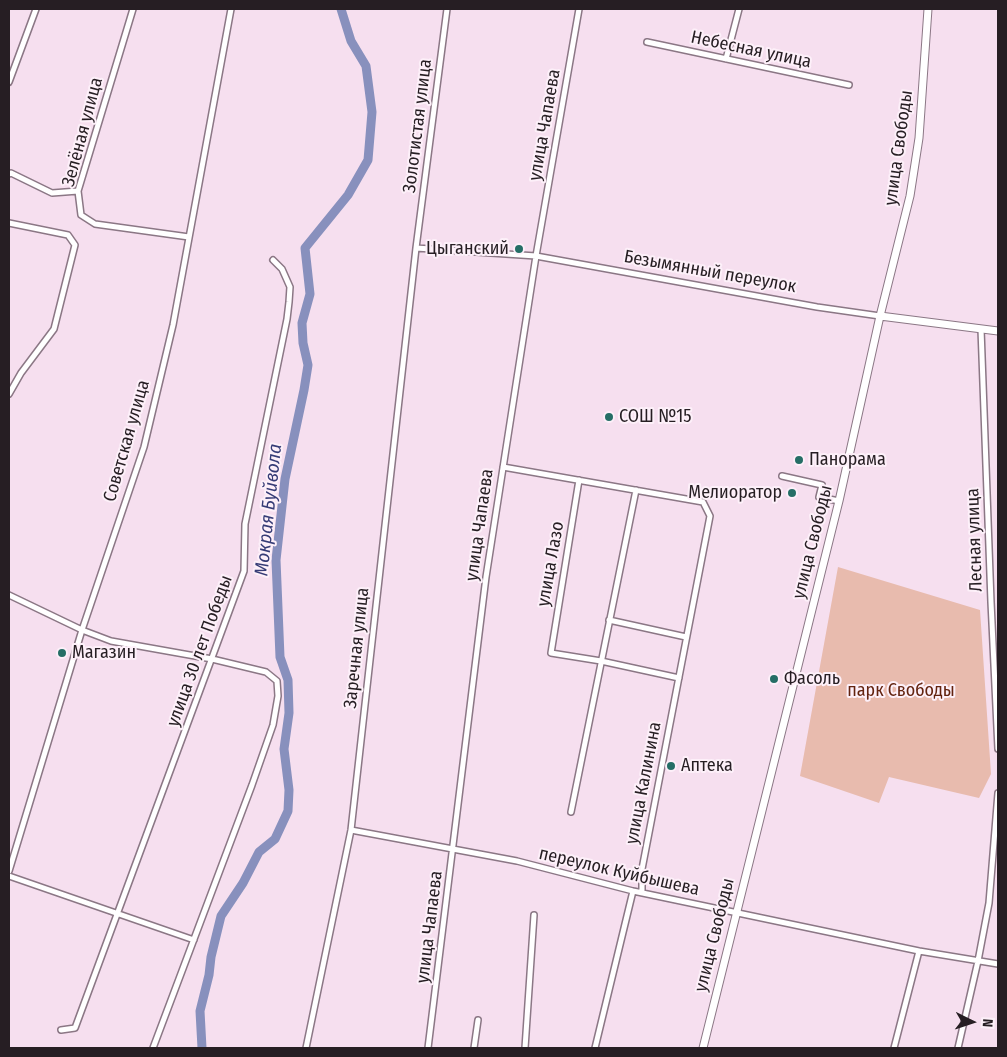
<!DOCTYPE html>
<html>
<head>
<meta charset="utf-8">
<style>
  body { margin:0 }
  #map { position:relative; width:1007px; height:1057px; overflow:hidden; background:#f6dfef; font-family:"Fira Sans Condensed",sans-serif }
  canvas { display:block }
  .frame { position:absolute; inset:0; border:10px solid #261e23; pointer-events:none }
  .north { position:absolute; left:947px; top:997px; width:50px; height:50px; -webkit-text-stroke:4px #fdf0f9; paint-order:stroke; rotate:94deg; font-size:14px; font-weight:700; line-height:20px; text-align:center; color:#261e23 }
  .north::after { content:''; display:block; margin:auto; width:18px; height:22px; background:#261e23; clip-path:polygon(50% 0,100% 100%,50% 72%,0 100%) }
</style>
</head>
<body>
<div id="map">
<canvas width="1007" height="1057"></canvas>
<div class="frame"></div>
<div class="north">N</div>
</div>
<script>
const g = document.querySelector('canvas').getContext('2d');
g.lineJoin = 'round';
function fill(path, color) {
  g.fillStyle = color;
  g.fill(path, 'evenodd');
}
function shape(rows) {
  const path = new Path2D();
  for (const r of rows) {
    path.moveTo(r[0], r[1]);
    for (let i = 2; i < r.length; i += 2) path.lineTo(r[i], r[i + 1]);
  }
  return path;
}
function stroke(path, color, width, dash) {
  g.strokeStyle = color;
  g.lineWidth = width;
  g.lineCap = dash ? 'butt' : 'round';
  g.setLineDash(dash || []);
  g.stroke(path);
}
function label(font, color, halo, rows, align = 'center') {
  g.font = font + ' "Fira Sans Condensed",sans-serif';
  g.lineWidth = 4;
  g.setLineDash([]);
  g.textBaseline = 'middle';
  g.strokeStyle = halo;
  g.fillStyle = color;
  for (const [text, x, y, turn = 0] of rows) {
    g.save();
    g.translate(x, y);
    g.rotate((+turn || 0) * Math.PI / 180);
    g.textAlign = isNaN(turn) ? turn : align;
    if (halo) g.strokeText(text, 0, 0);
    g.fillText(text, 0, 0);
    g.restore();
  }
}
fill(shape([
  [838,567,980,610,991,774,979,798,889,777,879,803,800,776]
]), '#e8bbae');
stroke(shape([
  [202,1048,200,1011,209,975,211,957,221,916,243,883,259,852,275,839,288,811,289,790,284,749,289,713,288,680,280,657,276,560,285,479,304,390,308,365,303,343,302,323,310,294,305,248,348,195,368,160,372,112,366,66,351,41,341,9]
]), '#8890bd', 9);
const minor = shape([
  [133,9,78,191,81,215,95,224,189,237],
  [647,42,849,85],
  [726,59,739,9],
  [9,82,36,9],
  [9,174,11,173,52,193,78,191],
  [9,223,68,235,75,245,54,329,21,373,9,394],
  [416,248,536,256,817,307,880,316],
  [981,329,991,602,998,749],
  [503,467,703,502,710,516,642,869,642,893],
  [782,476,822,485,819,497,839,501],
  [579,480,551,653,601,661,679,678],
  [9,595,82,630,111,641,212,659,266,672,277,681,278,696,273,725,252,785,153,1048],
  [609,620,686,637],
  [571,812,636,490],
  [351,830,517,861,633,891,919,951,998,964],
  [9,871,82,630,144,447,173,325,231,9],
  [9,876,194,940],
  [61,1030,75,1028,244,571,245,524,287,319,289,302,290,287,282,269,273,260],
  [306,1048,351,830,416,248,447,9],
  [428,1048,486,577,536,256,579,9],
  [474,1048,478,1020],
  [525,1048,534,915],
  [595,1048,633,891],
  [894,1048,919,951],
  [958,1048,978,961,989,903,998,793]
]);
const major = shape([
  [880,316,998,331],
  [703,1048,839,501,880,316,910,196,919,138,928,9]
]);
stroke(minor, '#8b7785', 8);
stroke(major, '#8b7785', 9);
stroke(minor, '#fff', 5);
stroke(major, '#fff', 7);
for (const [x, y, r, color] of [
  [519,249,5,"#256e66"],
  [609,417,5,"#256e66"],
  [799,460,5,"#256e66"],
  [792,493,5,"#256e66"],
  [62,653,5,"#256e66"],
  [774,679,5,"#256e66"],
  [671,766,5,"#256e66"]
]) {
  const dot = new Path2D();
  dot.arc(x, y, r, 0, 2 * Math.PI);
  g.fillStyle = color;
  g.fill(dot);
  stroke(dot, '#fdf0f9', 2);
}
label('18px', '#261e23', '#fdf0f9', [
  ["Небесная улица",751,50,12],
  ["улица Чапаева",545,125,-80],
  ["Золотистая улица",418,126,-83],
  ["Зелёная улица",83,132,-75],
  ["улица Свободы",899,148,-82],
  ["Безымянный переулок",710,272,10],
  ["Советская улица",127,441,-74],
  ["улица Чапаева",480,525,-82],
  ["Лесная улица",975,540,-92],
  ["улица Свободы",813,542,-76],
  ["улица Лазо",551,564,-80],
  ["Заречная улица",357,648,-84],
  ["улица 30 лет Победы",200,651,-70],
  ["улица Калинина",644,783,-79],
  ["переулок Куйбышева",619,872,13],
  ["улица Чапаева",430,927,-83],
  ["улица Свободы",715,935,-76]
]);
label('18px', '#261e23', '#fdf0f9', [
  ["Цыганский",509,249,"right"],
  ["СОШ №15",619,417],
  ["Панорама",809,460],
  ["Мелиоратор",782,493,"right"],
  ["Магазин",72,653],
  ["Фасоль",784,679],
  ["Аптека",681,766]
], 'left');
label('18px', '#63230f', '#fdf0f9', [
  ["парк Свободы",901,691]
]);
label('italic 19px', '#363c76', '#fdf0f9', [
  ["Мокрая Буйвола",269,510,-84]
]);
</script>
</body>
</html>
